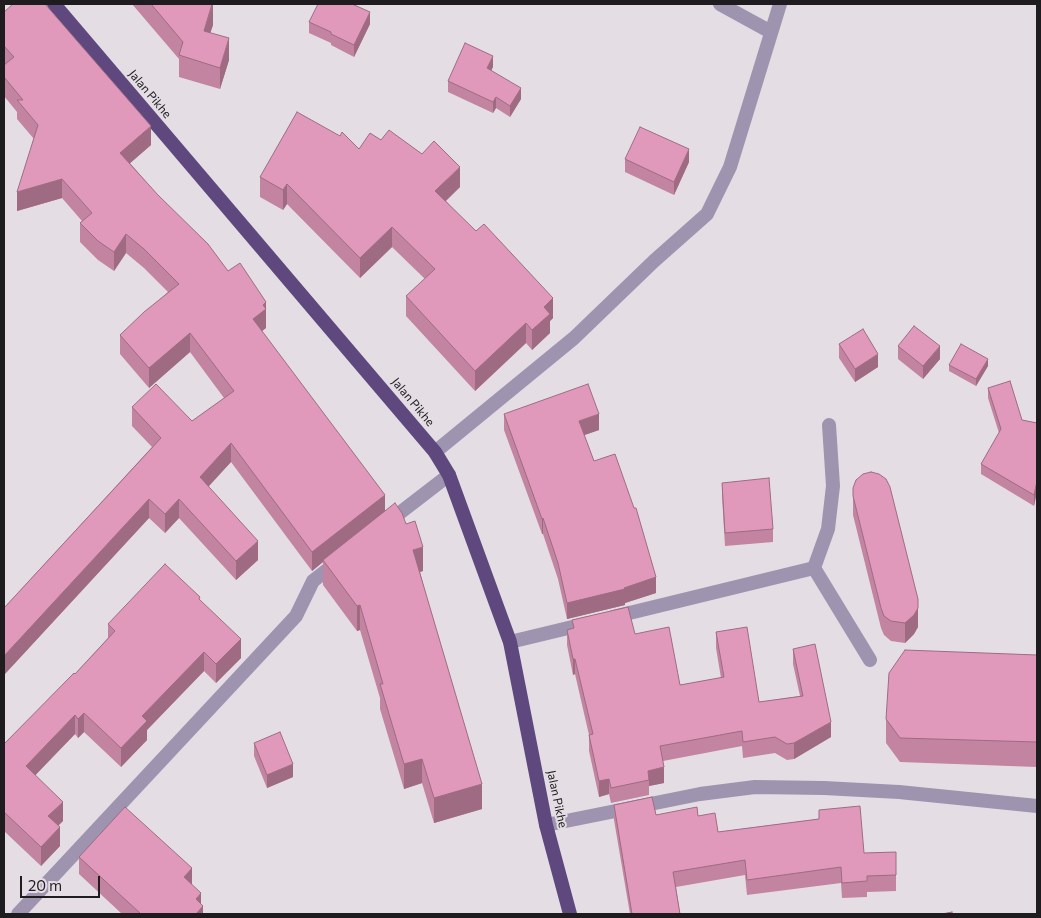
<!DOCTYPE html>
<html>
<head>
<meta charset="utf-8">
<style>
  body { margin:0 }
  #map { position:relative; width:1041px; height:918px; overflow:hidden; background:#e4dee4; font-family:Commissioner,sans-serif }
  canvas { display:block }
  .frame { position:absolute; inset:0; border:5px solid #1e1c1e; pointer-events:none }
  .scale { position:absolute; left:20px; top:876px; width:80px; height:22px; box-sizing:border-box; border:2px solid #1e1c1e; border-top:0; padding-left:6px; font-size:15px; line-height:18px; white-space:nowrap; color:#1e1c1e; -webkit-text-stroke:4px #e4dee4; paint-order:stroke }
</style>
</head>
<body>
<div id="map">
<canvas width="1041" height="918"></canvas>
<div class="frame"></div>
<div class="scale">20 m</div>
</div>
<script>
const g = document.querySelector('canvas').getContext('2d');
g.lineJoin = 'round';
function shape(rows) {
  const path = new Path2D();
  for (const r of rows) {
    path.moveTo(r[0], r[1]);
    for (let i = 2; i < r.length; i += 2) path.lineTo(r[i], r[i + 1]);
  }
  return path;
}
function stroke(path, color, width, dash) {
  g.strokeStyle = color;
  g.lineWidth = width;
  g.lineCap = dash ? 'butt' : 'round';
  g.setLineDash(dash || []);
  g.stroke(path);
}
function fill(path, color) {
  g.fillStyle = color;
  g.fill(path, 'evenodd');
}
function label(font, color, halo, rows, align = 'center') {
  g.font = font + ' Commissioner,sans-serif';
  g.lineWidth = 4;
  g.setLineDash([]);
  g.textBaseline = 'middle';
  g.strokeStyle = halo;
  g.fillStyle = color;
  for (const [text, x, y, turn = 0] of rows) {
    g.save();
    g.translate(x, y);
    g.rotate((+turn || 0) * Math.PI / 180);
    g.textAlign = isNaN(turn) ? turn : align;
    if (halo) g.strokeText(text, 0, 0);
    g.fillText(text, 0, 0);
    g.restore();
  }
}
stroke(shape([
  [829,425,833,486,828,529,814,568,870,660]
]), '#9e94b0', 14);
stroke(shape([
  [720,4,771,32],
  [435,452,574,338,654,261,707,214,730,167,780,4],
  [388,522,449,475],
  [613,617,814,568],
  [510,642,589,623],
  [546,825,700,794,755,787,824,788,899,792,1037,806],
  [18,914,296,616,313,581,336,563]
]), '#9e94b0', 14);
stroke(shape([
  [54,4,435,452,449,475,510,642,546,825,570,914]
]), '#5e487e', 14);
fill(shape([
  [132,4,213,4,213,25,210,33,229,60,220,89,179,77,179,59],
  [4,12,151,145,130,163,266,322,266,328,262,331,385,512,406,524,423,571,420,572,482,809,434,823,422,783,404,789,380,709,380,698,360,630,357,631,323,585,323,562,312,571,231,462,208,486,258,560,236,580,179,518,165,533,149,518,4,675,4,608,152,447,132,426,132,407,192,421,224,398,190,352,149,388,120,354,120,335,168,292,144,268,126,253,114,271,98,260,80,242,80,223,82,221,62,198,17,211,34,139,17,119,17,112,4,96],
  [309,22,370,24,354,57,331,45,331,43,309,33],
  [493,67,491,70,521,99,510,117,496,108,493,113,448,92,448,81],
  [381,140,460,187,446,201,553,318,550,321,550,333,532,350,526,343,475,391,406,316,406,296,425,279,392,247,360,278,287,204,283,210,260,197,260,177,359,149],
  [625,159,689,162,674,195,625,172],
  [839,344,878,367,855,382,839,358],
  [898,346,940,359,923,379,898,359],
  [949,365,988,366,976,386,949,371],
  [988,388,1022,420,1037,423,1037,491,1034,506,981,474,981,464,999,433,988,398],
  [504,414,599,430,584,435,594,461,656,593,625,603,625,605,567,619,558,579,543,534,542,534,504,430],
  [722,483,773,529,773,542,725,546,722,496],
  [853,488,918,627,914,634,905,643,891,641,884,635,881,628,853,515],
  [200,600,241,658,216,683,204,671,147,730,147,740,121,767,84,732,78,738,75,734,35,775,63,821,58,826,60,846,41,866,4,831,4,744,75,674,108,638,108,624],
  [572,620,635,634,680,685,721,678,716,648,716,632,759,702,800,696,793,664,793,649,831,737,794,759,787,760,775,753,743,758,742,746,663,761,664,783,649,786,649,795,611,803,609,794,599,797,589,751,589,735,575,674,573,675,567,645,567,630,572,629],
  [1037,655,1037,767,900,762,886,743,886,719],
  [254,743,293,777,267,788,254,756],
  [614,805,656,815,698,816,718,832,819,819,819,810,864,853,896,852,896,891,867,892,867,897,842,898,841,883,747,895,745,875,676,887,680,914,630,914,614,820],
  [79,857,192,885,203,914,122,914,79,874]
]), '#c284a1');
fill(shape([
  [213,4,213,25,204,52,204,31],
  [370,12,370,24,354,57,354,45],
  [229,38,229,60,220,89,220,68],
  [493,56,493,67,487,79,487,68],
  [521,88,521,99,510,117,510,106],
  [496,97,496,108,493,113,493,102],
  [151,126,151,145,120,172,120,153],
  [689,149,689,162,674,195,674,182],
  [460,167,460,187,435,211,435,191],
  [62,179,62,198,17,211,17,192],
  [287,184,287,204,283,210,283,190],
  [392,227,392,247,360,278,360,258],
  [126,234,126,253,114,271,114,252],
  [553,298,553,318,550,321,550,333,532,350,532,330,544,307],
  [266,302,266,328,253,338,253,319,263,305],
  [526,323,526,343,475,391,475,371],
  [190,333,190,352,149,388,149,368],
  [940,346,940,359,923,379,923,366],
  [878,354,878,367,855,382,855,369],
  [988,359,988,366,976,386,976,379],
  [599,414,599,430,579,437,579,421],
  [231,443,231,462,200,496,200,477],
  [1037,481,1037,491,1034,506,1034,495],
  [385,495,385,514,323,560,323,562,312,571,312,552],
  [149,499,149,518,4,675,4,656],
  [179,499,179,518,165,533,165,514],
  [543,518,543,534,542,534,542,519],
  [258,541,258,560,236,580,236,561],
  [423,547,423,571,413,574,413,550],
  [656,577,656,593,625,603,625,605,567,619,567,603,624,588],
  [360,605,360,630,357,631,357,606],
  [918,608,918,627,914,634,905,643,905,623],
  [241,639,241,658,216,683,216,664],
  [204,652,204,671,147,730,147,740,121,767,121,748,142,716],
  [573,659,575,659,575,674,573,675],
  [84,713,84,732,78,738,78,719],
  [75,715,75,734,26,785,26,766],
  [831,722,831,737,794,759,794,743],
  [422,759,422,783,404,789,404,764],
  [293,764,293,777,267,788,267,775],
  [664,767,664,783,649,786,649,780,648,771],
  [609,779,609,794,599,797,599,781],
  [482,784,482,809,434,823,434,798],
  [63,802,63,821,48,835,48,816],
  [60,827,60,846,41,866,41,847],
  [192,868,192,886,184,877],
  [201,893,201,908,203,906,203,914,196,914,196,899]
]), '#9e6b83');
const building = shape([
  [13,4,45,4,151,126,120,153,158,195,208,244,228,271,240,263,266,302,263,305,266,309,253,319,385,495,312,552,231,443,200,477,258,541,236,561,179,499,165,514,149,499,4,656,4,608,161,438,132,407,156,384,192,421,234,391,190,333,149,368,120,335,144,312,179,284,144,249,126,234,114,252,98,241,80,223,92,213,62,179,17,192,38,125,17,100,23,100,4,77,4,65,14,57,4,46,4,12,13,4],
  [151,4,212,4,204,31,229,38,220,68,179,55,183,42,151,4],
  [318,4,352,4,370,12,354,45,331,34,331,32,309,22,318,4],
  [465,43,493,56,487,68,521,88,510,106,496,97,493,102,448,81,465,43],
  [297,112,340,136,342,132,359,149,370,133,381,140,389,130,422,154,434,141,460,167,435,191,476,231,484,224,553,298,544,307,550,314,532,330,526,323,475,371,406,296,435,269,392,227,360,258,287,184,283,190,260,177,297,112],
  [640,127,689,149,674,182,625,159,640,127],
  [914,326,940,346,923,366,898,346,914,326],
  [863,329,878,354,855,369,839,344,863,329],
  [961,344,988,359,976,379,949,365,961,344],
  [1010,381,1022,420,1037,423,1037,481,1034,495,981,464,1001,429,988,388,1010,381],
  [588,384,599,414,579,421,594,461,615,454,634,508,636,508,656,577,624,588,625,589,567,603,558,563,543,518,542,519,504,414,588,384],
  [871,472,879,474,886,479,890,487,918,599,918,608,914,615,905,623,891,621,884,616,881,608,853,496,853,488,856,480,863,474,871,472],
  [769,478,773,529,725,533,722,483,769,478],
  [395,503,402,513,406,524,415,521,423,547,413,550,482,784,434,798,422,759,404,764,380,684,383,684,360,605,357,606,323,560,395,503],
  [165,564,200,597,199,599,241,639,216,664,204,652,142,716,147,721,121,748,84,713,78,719,75,715,26,766,63,802,48,816,60,827,41,847,4,812,4,744,74,673,75,674,115,631,108,624,165,564],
  [628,607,635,634,669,627,680,685,724,677,716,632,747,627,759,702,803,696,793,649,815,644,831,722,794,743,787,744,775,737,743,742,742,731,660,746,664,767,648,771,649,780,611,788,609,779,599,781,589,735,593,734,575,659,573,659,567,630,574,628,572,620,628,607],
  [905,650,1037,655,1037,742,900,738,886,719,889,673,905,650],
  [280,732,293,764,267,775,254,743,280,732],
  [652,797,656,815,697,807,698,816,715,813,718,832,819,819,819,810,860,806,864,853,896,852,896,875,867,876,867,881,842,883,841,867,747,880,745,860,673,872,680,914,632,914,614,805,652,797],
  [125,807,192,868,184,877,201,893,196,899,203,906,196,914,141,914,79,857,125,807],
  [952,912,952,914,942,914,952,912]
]);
fill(building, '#e199bb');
stroke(building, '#9e6b83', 1);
label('12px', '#1e1c1e', '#e4dee4', [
  ["Jalan Pikhe",150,94,50],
  ["Jalan Pikhe",413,402,50],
  ["Jalan Pikhe",557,799,78]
]);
</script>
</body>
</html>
